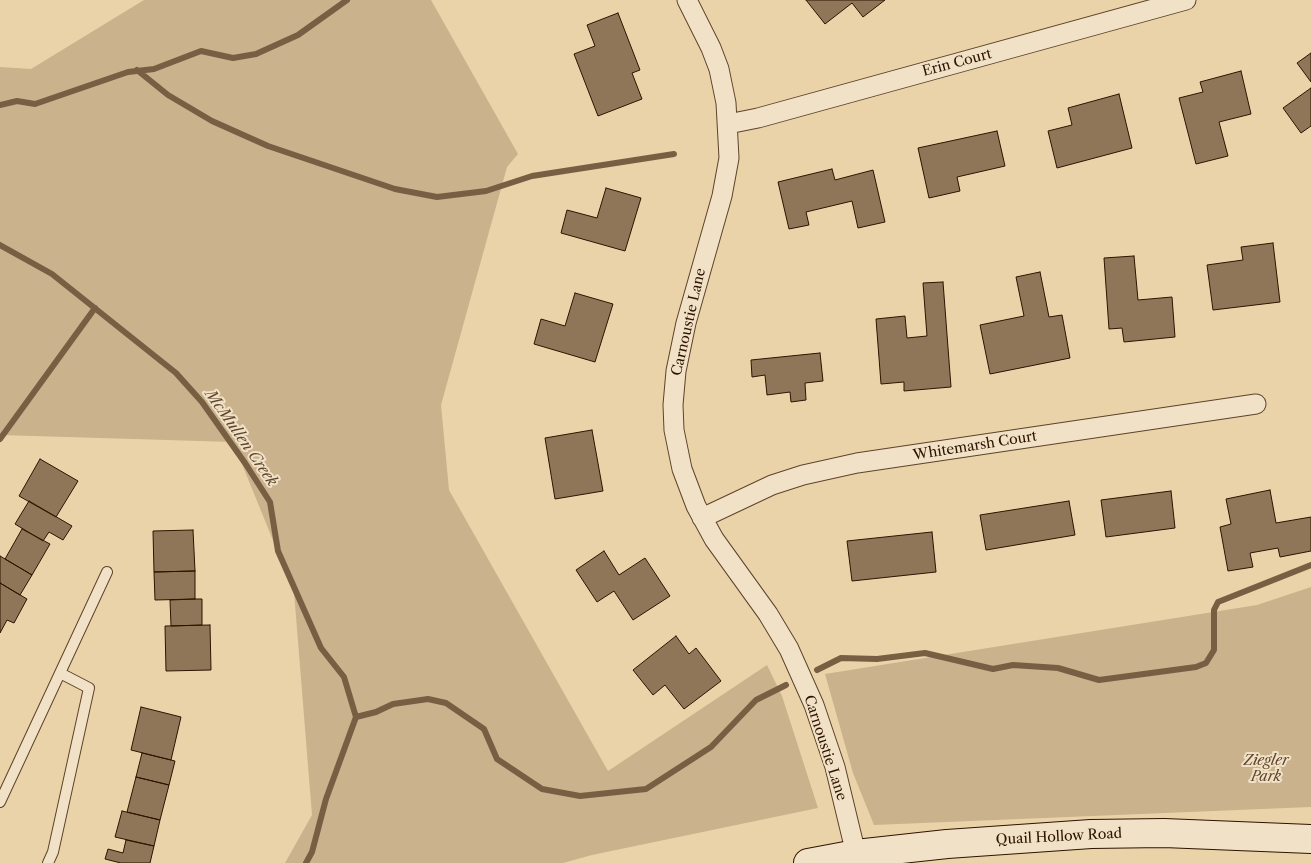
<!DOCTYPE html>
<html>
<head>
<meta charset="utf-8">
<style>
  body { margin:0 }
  canvas { display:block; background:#ead2a9 }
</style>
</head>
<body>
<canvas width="1311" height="863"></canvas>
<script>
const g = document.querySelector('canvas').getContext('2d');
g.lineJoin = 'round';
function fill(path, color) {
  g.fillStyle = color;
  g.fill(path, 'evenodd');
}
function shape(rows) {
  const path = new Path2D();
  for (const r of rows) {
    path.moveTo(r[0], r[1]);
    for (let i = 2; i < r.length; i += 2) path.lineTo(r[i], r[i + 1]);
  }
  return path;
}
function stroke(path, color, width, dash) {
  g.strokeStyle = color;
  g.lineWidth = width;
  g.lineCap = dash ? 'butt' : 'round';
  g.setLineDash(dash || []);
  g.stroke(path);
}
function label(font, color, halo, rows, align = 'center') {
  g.font = font + ' "Libre Caslon Text",serif';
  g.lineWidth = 4;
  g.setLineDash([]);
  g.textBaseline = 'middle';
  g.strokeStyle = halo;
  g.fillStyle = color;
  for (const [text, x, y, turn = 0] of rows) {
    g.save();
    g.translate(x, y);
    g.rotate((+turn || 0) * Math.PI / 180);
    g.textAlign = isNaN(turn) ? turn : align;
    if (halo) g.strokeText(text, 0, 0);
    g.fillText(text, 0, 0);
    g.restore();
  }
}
fill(shape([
  [144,0,431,0,518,154,507,167,441,405,449,490,608,771,767,665,782,696,818,808,592,855,563,863,285,863,312,815,294,592,233,442,0,435,0,67,31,69],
  [1311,587,1311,807,874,825,853,773,825,674,1257,605]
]), '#cab28c');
stroke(shape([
  [137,70,168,95,212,121,268,146,395,189,437,197,486,191,532,176,674,154],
  [0,105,17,101,35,104,128,72,154,69,201,51,233,58,256,54,298,35,347,0],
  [0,245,52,274,176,373,202,402,245,463,270,502,278,551,321,648,344,677,356,717,326,799,312,852,306,863],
  [0,439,95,308],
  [817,670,841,658,877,659,925,653,993,669,1013,665,1058,668,1099,680,1196,667,1206,663,1214,650,1214,610,1218,602,1311,565],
  [356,717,376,712,393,704,428,699,446,703,484,729,497,759,542,789,580,796,646,789,711,747,756,700,786,685]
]), '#785f43', 6);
const building = shape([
  [806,0,885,0,863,17,852,3,825,24,806,0],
  [618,13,640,70,632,73,642,99,598,116,574,54,595,46,587,25,618,13],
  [1311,53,1311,82,1297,63,1311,53],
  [1241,71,1251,114,1219,122,1228,156,1196,164,1179,98,1203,92,1200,82,1241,71],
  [1311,88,1311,126,1301,133,1283,108,1311,88],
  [1119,94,1132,148,1057,168,1048,131,1072,125,1068,108,1119,94],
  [997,131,1005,166,957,177,960,191,929,198,918,148,997,131],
  [832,169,835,180,873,170,885,222,858,228,852,201,806,212,809,225,789,229,778,182,832,169],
  [606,188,641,198,625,251,561,233,567,210,597,218,606,188],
  [1273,243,1280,302,1213,310,1207,265,1243,260,1241,247,1273,243],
  [1134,256,1138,300,1172,297,1175,337,1124,342,1122,328,1109,329,1104,258,1134,256],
  [1040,272,1049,317,1062,315,1070,358,990,374,980,325,1024,316,1016,277,1040,272],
  [943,282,951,387,904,391,904,382,881,384,876,319,905,316,907,338,927,336,923,283,943,282],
  [575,293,613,304,595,362,534,344,541,319,565,326,575,293],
  [820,353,823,381,805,383,806,400,791,402,790,392,767,395,765,375,752,377,751,360,820,353],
  [592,430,603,491,555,499,545,438,592,430],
  [40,459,78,481,56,517,19,496,40,459],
  [1270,490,1276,523,1311,517,1311,551,1280,557,1278,548,1250,553,1253,567,1228,571,1220,527,1231,524,1226,499,1270,490],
  [1171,491,1175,528,1106,537,1101,500,1171,491],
  [29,501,72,526,63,540,49,532,43,541,15,524,29,501],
  [1069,501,1075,535,986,550,980,515,1069,501],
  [22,529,50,544,32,575,5,559,22,529],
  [193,530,195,571,154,572,153,531,193,530],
  [932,532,936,572,852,581,847,541,932,532],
  [604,551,619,575,645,558,670,596,633,620,614,591,597,602,576,570,604,551],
  [0,556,32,575,20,595,0,583,0,556],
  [195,571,195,599,155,600,154,572,195,571],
  [0,583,27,599,14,623,7,620,0,633,0,583],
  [195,599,202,599,202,625,171,626,170,600,195,599],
  [210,625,211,670,166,671,165,626,210,625],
  [676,636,689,654,696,648,721,681,684,709,665,685,653,695,633,670,676,636],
  [141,707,181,717,171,760,131,750,141,707],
  [142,753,175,761,169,785,136,777,142,753],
  [136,777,169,785,160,820,127,812,136,777],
  [122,811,160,820,154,846,115,837,122,811],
  [126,840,154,846,150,863,121,863,105,859,108,849,123,853,126,840]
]);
fill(building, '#907658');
stroke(building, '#2e1300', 1);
const service = shape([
  [0,802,107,572],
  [48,863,53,852,89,688,60,673]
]);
const minor = shape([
  [687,0,711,48,719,69,726,103,729,158,722,196,686,323,676,371,673,405,674,430,682,469,696,506,714,539,768,614,789,649,814,705,835,767,856,854],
  [728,124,758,118,1186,0],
  [702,518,772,485,803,475,857,463,1256,404]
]);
const secondary = shape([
  [808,863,856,854,947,844,1091,834,1164,833,1311,839]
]);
stroke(service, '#5d432a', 12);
stroke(minor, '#5d432a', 21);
stroke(secondary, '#2e1300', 30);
stroke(service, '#f1e2c7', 10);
stroke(minor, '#f1e2c7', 19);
stroke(secondary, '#f1e2c7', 28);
label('14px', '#2e1300', '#f1e2c7', [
  ["Erin Court",957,63,-15],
  ["Carnoustie Lane",689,322,-77],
  ["Whitemarsh Court",975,446,-9],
  ["Carnoustie Lane",825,748,72],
  ["Quail Hollow Road",1059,837,-3]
]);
label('italic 14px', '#5d432a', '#f1e2c7', [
  ["Ziegler",1266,761],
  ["Park",1266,777]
]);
label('italic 15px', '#60452d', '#f1e2c7', [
  ["McMullen Creek",241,438,55]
]);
</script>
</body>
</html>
